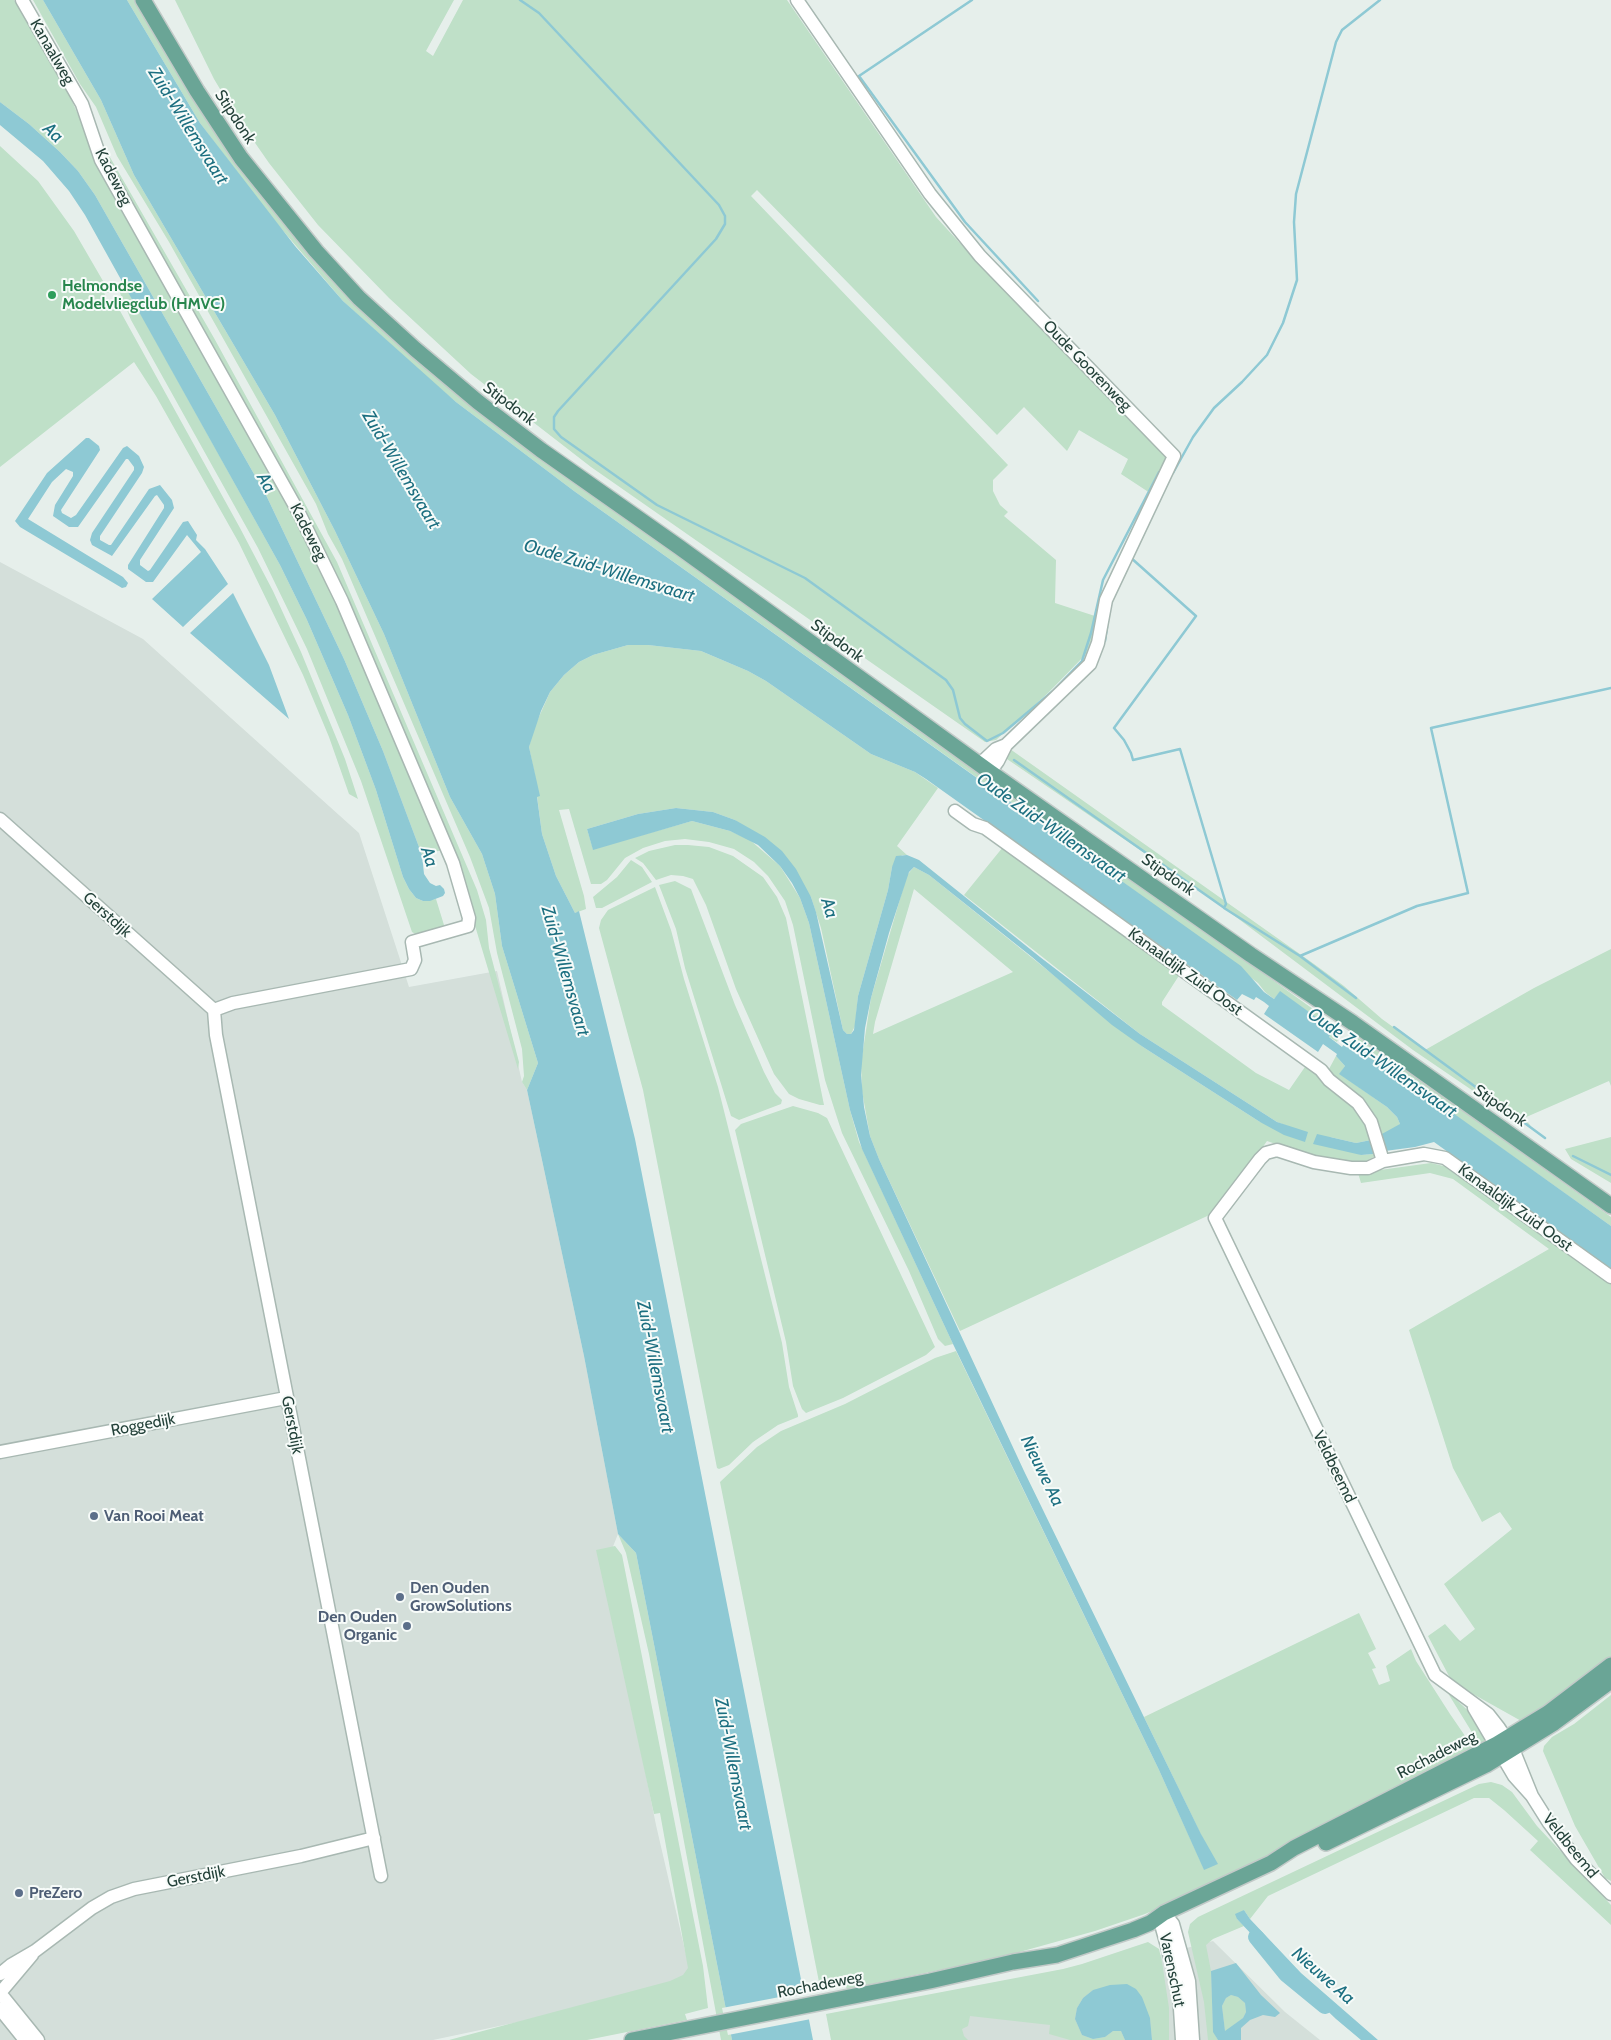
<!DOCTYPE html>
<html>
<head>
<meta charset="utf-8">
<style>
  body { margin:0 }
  canvas { display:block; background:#e6efeb }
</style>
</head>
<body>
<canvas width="1611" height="2040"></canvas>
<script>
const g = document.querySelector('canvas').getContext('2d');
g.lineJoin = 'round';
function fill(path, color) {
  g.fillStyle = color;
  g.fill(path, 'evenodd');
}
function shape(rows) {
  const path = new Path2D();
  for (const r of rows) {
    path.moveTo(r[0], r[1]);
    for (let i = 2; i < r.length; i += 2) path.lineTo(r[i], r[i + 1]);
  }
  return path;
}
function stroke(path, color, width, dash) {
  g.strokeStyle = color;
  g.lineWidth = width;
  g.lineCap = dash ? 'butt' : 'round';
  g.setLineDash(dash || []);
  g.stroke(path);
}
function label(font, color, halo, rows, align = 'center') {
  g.font = font + ' Cabin,sans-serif';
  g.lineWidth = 4;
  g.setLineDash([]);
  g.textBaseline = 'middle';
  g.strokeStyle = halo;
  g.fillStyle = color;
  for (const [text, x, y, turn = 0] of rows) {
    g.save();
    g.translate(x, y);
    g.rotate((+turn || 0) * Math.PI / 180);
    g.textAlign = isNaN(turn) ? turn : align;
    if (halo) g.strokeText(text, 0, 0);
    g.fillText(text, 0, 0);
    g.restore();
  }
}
fill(shape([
  [0,562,143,639,359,833,409,987,497,971,522,1082,527,1090,584,1356,618,1534,604,1569,656,1825,693,1985,433,2040,0,2040],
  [1213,1941,1285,2012,1320,2040,840,2040]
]), '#d4dfda');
fill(shape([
  [0,0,14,0,69,94,114,198,258,451,322,570,442,850,422,855,383,751,344,659,266,495,95,195,78,171,60,152,29,124,0,102],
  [33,0,43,0,101,100,134,175,275,415,335,531,384,634,450,797,482,854,495,894,502,946,538,1063,527,1090,522,1082,524,1076,522,1049,497,953,489,908,470,857,342,559,328,534,316,504,169,242,117,156,96,107,80,84],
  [127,0,138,0,176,65,362,307,972,764,1338,1027,1340,1034,1337,1042,1329,1037,1334,1030,1280,992,1274,999,1265,992,1258,983,1104,868,574,491,456,402,426,377,343,301,262,206,200,123],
  [175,0,454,0,426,51,433,56,463,0,787,0,936,217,991,277,1169,457,1150,493,1121,474,1128,459,1079,430,1067,451,1024,407,997,435,757,190,751,196,1008,465,993,480,993,491,1000,505,1008,512,1004,516,1056,560,1055,603,1098,617,1088,652,1048,693,996,740,985,742,591,467,471,374,389,298,318,225,269,163,235,114,214,79],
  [92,126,214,338,337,562,477,890,486,920,489,948,519,1062,518,1069,473,919,365,646,121,195],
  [0,146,38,181,74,231,110,293,104,292,109,307,119,309,240,528,273,591,301,652,345,759,358,799,349,794,329,737,303,675,239,543,156,396,134,362,0,467],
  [123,282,280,565,307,620,348,715,376,790,403,877,409,889,416,898,423,901,436,899,444,925,443,930,419,936,412,932,361,781,307,649,258,548,131,320,120,293,120,288],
  [628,645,648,645,701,651,748,671,766,681,871,754,915,772,938,788,897,846,907,855,902,855,892,867,888,890,858,996,855,1026,851,1034,847,1034,843,1030,821,928,811,897,735,820,713,812,676,808,638,814,587,829,593,849,692,821,730,831,750,840,780,866,800,898,809,923,850,1110,859,1142,953,1344,945,1346,938,1339,909,1271,842,1133,825,1080,793,925,785,901,768,876,754,862,734,849,709,842,685,839,665,841,643,848,625,858,607,880,601,884,591,884,569,809,559,810,584,896,586,909,575,913,556,876,542,834,537,796,539,796,529,747,534,728,550,692,564,675,579,662,593,655],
  [1010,749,1314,964,1344,986,1382,1019,1425,1050,1534,988,1611,949,1611,1086,1609,1081,1524,1118,1531,1126,1507,1114,1413,1050,1216,902,1004,757],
  [675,845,688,845,709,847,733,856,763,877,777,897,786,918,824,1105,820,1105,799,1099,789,1094,774,1074,736,989,706,905,693,879,683,876,671,875,656,880,643,863,635,858,649,851],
  [1003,847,1180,974,1162,1002,1162,1005,1256,1073,1289,1090,1307,1064,1348,1100,1365,1119,1371,1140,1356,1143,1330,1137,1361,1155,1373,1154,1375,1156,1365,1162,1342,1162,1302,1153,1267,1141,1218,1211,960,1331,879,1159,870,1136,862,1091,861,1063,871,998,907,875,914,867,929,875,1143,1047,1260,1122,1290,1127,1277,1122,1140,1034,964,895],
  [914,889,1013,972,873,1034,875,1022],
  [631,860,642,867,652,882,602,908,596,908,593,897,617,877],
  [675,881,691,889,735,1005,764,1072,775,1093,782,1100,781,1104,739,1120,731,1116,685,968,676,929,659,885],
  [655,887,671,930,684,979,718,1087,782,1343,789,1387,798,1415,798,1417,778,1425,753,1442,729,1465,719,1469,717,1468,643,1090,599,928,601,920,608,910],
  [1349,1036,1358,1038,1369,1044,1611,1217,1611,1226,1397,1074,1344,1044],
  [1336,1056,1345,1066,1340,1074,1387,1107,1397,1117,1400,1124,1399,1126,1381,1135,1375,1115,1359,1097,1332,1076,1329,1069],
  [793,1106,818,1113,827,1118,935,1347,926,1355,843,1398,806,1413,802,1409,793,1386,786,1342,735,1130,741,1124],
  [1611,1137,1611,1183,1571,1159,1565,1149],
  [1431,1163,1452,1168,1611,1281,1611,1659,1523,1722,1473,1694,1450,1678,1428,1636,1445,1624,1460,1641,1475,1629,1444,1584,1512,1529,1500,1512,1482,1522,1453,1468,1409,1330,1549,1249,1453,1179,1430,1173,1361,1183,1358,1173],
  [956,1351,1159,1770,1204,1869,1217,1864,1209,1851,1144,1717,1359,1613,1376,1649,1368,1653,1376,1668,1372,1669,1379,1685,1390,1681,1386,1666,1411,1649,1416,1661,1450,1714,1474,1749,1369,1805,1176,1901,1145,1914,1095,1931,998,1958,847,1989,845,1985,820,1987,720,1482,757,1447,781,1431,845,1404,935,1358],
  [618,1534,636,1553,732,2040,721,2040,649,1654,626,1553],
  [615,1546,622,1555,703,1966,708,2008,685,2014,687,2020,587,2040,449,2040,670,1981,683,1975,688,1968,660,1813,654,1814,596,1550],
  [1446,1690,1477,1719,1486,1743,1481,1747],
  [1611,1695,1611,1881,1605,1878,1575,1826,1543,1751,1544,1746,1552,1737,1574,1724],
  [1491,1782,1502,1785,1512,1792,1537,1826,1611,1905,1611,1925,1530,1850,1538,1841,1504,1810,1489,1798,1474,1798,1268,1896,1250,1919,1244,1910,1237,1919,1244,1926,1213,1939,1206,1945,1211,1971,1213,2031,1218,2040,1208,2040,1204,2002,1188,1932,1190,1924,1198,1917,1479,1784],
  [1148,1942,1159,1949,1162,1962,1169,2008,1169,2040,1152,2040,1150,2018,1093,1990,1083,1998,1077,2008,1075,2019,1082,2035,1093,2039,1105,2037,1113,2031,1121,2031,1125,2040,1070,2040,1049,2034,1050,2025,970,2016,968,2026,962,2029,964,2036,968,2040,831,2040,826,2014,1063,1969,1082,1964],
  [1231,1995,1238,1997,1245,2003,1246,2012,1243,2018,1225,2032,1222,2006,1226,1998]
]), '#bfe0c8');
fill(shape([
  [43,0,127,0,200,123,295,246,343,301,456,402,574,491,1241,966,1264,992,1274,999,1280,991,1334,1030,1329,1037,1342,1047,1344,1044,1397,1073,1611,1226,1611,1269,1434,1142,1415,1147,1385,1151,1375,1150,1373,1154,1361,1155,1313,1144,1317,1134,1356,1143,1371,1140,1400,1124,1397,1117,1387,1107,1339,1074,1345,1066,1336,1056,1337,1054,1323,1044,1318,1052,1264,1014,1269,1006,1264,1002,1256,997,1254,1000,1242,994,1237,1000,926,779,915,772,871,754,766,681,748,671,701,651,648,645,628,645,593,655,579,662,564,675,550,692,541,711,529,747,540,796,537,797,542,834,556,876,575,913,579,911,635,1139,813,2040,732,2040,636,1553,618,1534,584,1356,527,1090,538,1063,502,946,495,894,482,854,450,797,384,634,335,531,275,415,134,175,101,100],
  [0,102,29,124,60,152,78,171,95,195,266,495,344,659,383,751,422,855,424,874,430,883,436,886,440,885,444,889,445,893,443,896,430,901,423,901,416,898,409,889,403,877,376,790,348,715,307,620,280,565,85,215,69,191,43,161,0,125],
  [86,438,89,438,99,446,100,450,61,510,62,513,71,518,76,515,123,448,127,446,139,456,144,467,142,473,100,536,100,540,109,545,111,545,149,489,160,485,172,500,174,508,140,560,140,565,148,571,150,570,183,522,188,521,197,535,196,540,205,549,228,584,183,627,152,599,201,552,187,535,153,582,146,582,128,569,128,565,164,508,164,505,157,495,155,496,112,556,92,545,90,540,92,533,134,470,134,467,128,459,126,459,78,527,69,527,53,516,55,505,73,476,73,472,66,469,52,482,28,519,123,577,128,583,126,587,122,588,20,527,15,521,47,473],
  [233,593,269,665,289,719,190,633],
  [676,808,713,812,735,820,765,837,782,851,796,869,811,897,816,912,843,1030,847,1034,851,1034,854,1030,858,996,888,890,892,867,896,856,907,855,919,860,1040,957,1140,1034,1277,1122,1308,1132,1305,1142,1284,1135,1260,1122,1143,1047,1112,1025,1032,957,929,875,914,867,909,872,889,933,871,998,865,1028,861,1075,864,1107,870,1136,879,1159,1024,1471,1201,1834,1218,1864,1204,1870,1159,1770,953,1344,862,1149,850,1110,809,923,800,898,792,883,780,866,758,845,730,831,692,821,593,850,587,829,638,814],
  [1244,1910,1250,1919,1301,1973,1378,2040,1361,2040,1336,2019,1293,1978,1237,1919,1235,1914],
  [1236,1963,1261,1995,1280,2013,1275,2017,1263,2015,1250,2020,1241,2028,1241,2040,1218,2040,1213,2032,1211,1971],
  [1231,1995,1238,1997,1245,2003,1246,2012,1243,2018,1225,2031,1222,2006,1226,1998],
  [1127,1984,1136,1989,1142,1997,1150,2018,1152,2040,1125,2040,1121,2031,1113,2031,1105,2037,1093,2039,1082,2035,1075,2019,1077,2008,1083,1998,1093,1990,1110,1985]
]), '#8ec9d4');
fill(shape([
  [806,1992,811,2019,728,2035,722,2008]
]), '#e6efeb');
stroke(shape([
  [520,0,539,13,719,205,725,216,725,224,716,239,558,411,554,417,554,429,561,437,657,505,805,578,946,680,953,690,960,718,965,724,987,741,1003,733,1053,691,1082,661,1091,633,1103,580,1159,472],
  [972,0,859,76,965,222,1038,301],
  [1173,473,1193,437,1214,408,1242,382,1267,355,1283,323,1297,280,1294,222,1296,194,1336,42,1342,30,1380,0],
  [1130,557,1196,616,1114,728,1124,740,1131,753,1133,760,1180,749,1226,904,1224,908,1300,956,1356,998],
  [1105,641,1107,627],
  [1014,760,1223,907],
  [1300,956,1417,906,1468,893,1431,728,1611,688],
  [1394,1027,1545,1138],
  [1573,1156,1611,1175]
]), '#8ec9d4', 2.5);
stroke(shape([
  [1256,1937,1286,1974,1325,2006]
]), '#8ec9d4', 16);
const minor = shape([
  [22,0,82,104,101,160,299,513,342,601,453,863,469,918,468,926,412,942,415,960,411,969,233,1003,214,1010],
  [797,0,930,194,980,256,1174,456,1106,600,1098,643,1090,664,1006,745,998,761,990,772],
  [980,764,996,749,1006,745],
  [955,811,973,824,985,828,1321,1070,1329,1080,1358,1103,1371,1122,1383,1161],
  [0,819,214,1010,216,1035,381,1876],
  [0,1452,286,1398],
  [1474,1708,1514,1776,1532,1796,1549,1823,1576,1859,1611,1894],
  [1532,1796,1513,1749,1499,1728,1488,1714,1435,1675,1215,1218,1260,1159,1266,1153,1277,1150,1314,1162,1351,1168,1368,1168,1383,1161,1424,1154,1445,1158,1611,1277],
  [1164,1913,1173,1924,1189,1981,1193,2040],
  [1164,1913,1162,1928,1176,1978,1179,1993,1182,2040],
  [0,1974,11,1965,35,1951,92,1908,111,1897,134,1889,301,1856,374,1838],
  [0,1993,38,2040],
  [0,1993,32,1955],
  [0,2009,25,2040]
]);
const major = shape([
  [143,0,197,91,241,158,316,251,359,298,415,349,478,402,541,450,679,547,990,772,1251,955,1353,1023,1611,1206],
  [1326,1843,1486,1765,1554,1723,1611,1681],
  [632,2040,930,1981,1013,1962,1057,1955,1133,1930,1150,1923,1164,1913,1271,1863,1294,1848,1497,1744,1548,1713,1611,1665]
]);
stroke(minor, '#a8b8b2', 15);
stroke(major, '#c2cac8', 18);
stroke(minor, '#fff', 12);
stroke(major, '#6aa596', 15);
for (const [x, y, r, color] of [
  [52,295,5,"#2e9e5b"],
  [94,1516,5,"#5c6f8a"],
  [400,1597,5,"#5c6f8a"],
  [407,1626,5,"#5c6f8a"],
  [19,1893,5,"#5c6f8a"]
]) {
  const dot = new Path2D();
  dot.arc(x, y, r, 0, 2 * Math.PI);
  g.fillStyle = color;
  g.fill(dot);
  stroke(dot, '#f7fbf9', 2);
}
label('16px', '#24423a', '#f7fbf9', [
  ["Kanaalweg",52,52,60],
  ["Stipdonk",235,117,57],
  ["Kadeweg",113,177,63],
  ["Oude Goorenweg",1087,366,46],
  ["Stipdonk",509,404,37],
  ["Kadeweg",308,532,63],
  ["Stipdonk",837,641,36],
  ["Stipdonk",1168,875,35],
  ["Gerstdijk",107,915,42],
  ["Kanaaldijk Zuid Oost",1185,972,36],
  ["Stipdonk",1500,1106,35],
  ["Kanaaldijk Zuid Oost",1515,1208,36],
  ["Roggedijk",143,1425,-11],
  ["Gerstdijk",292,1425,79],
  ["Veldbeemd",1334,1467,64],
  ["Rochadeweg",1437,1755,-27],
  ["Veldbeemd",1570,1846,51],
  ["Gerstdijk",196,1877,-11],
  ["Varenschut",1172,1970,78],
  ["Rochadeweg",820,1985,-11]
]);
label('bold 16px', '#27864d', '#f7fbf9', [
  ["Helmondse",62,286],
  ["Modelvliegclub (HMVC)",62,304]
], 'left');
label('bold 16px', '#4e5e75', '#f7fbf9', [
  ["Van Rooi Meat",104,1516],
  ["Den Ouden",410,1588],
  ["GrowSolutions",410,1606],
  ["Den Ouden",397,1617,"right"],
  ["Organic",397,1635,"right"],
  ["PreZero",29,1893]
], 'left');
label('italic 18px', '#1c6f80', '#f7fbf9', [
  ["Zuid-Willemsvaart",188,126,58],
  ["Aa",53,133,43],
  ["Zuid-Willemsvaart",401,470,59],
  ["Aa",266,483,61],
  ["Oude Zuid-Willemsvaart",609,571,17],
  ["Oude Zuid-Willemsvaart",1051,828,35],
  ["Aa",429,857,71],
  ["Aa",829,908,72],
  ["Zuid-Willemsvaart",565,971,74],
  ["Oude Zuid-Willemsvaart",1382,1063,35],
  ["Zuid-Willemsvaart",655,1367,79],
  ["Nieuwe Aa",1042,1471,64],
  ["Zuid-Willemsvaart",733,1764,79],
  ["Nieuwe Aa",1323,1976,41]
]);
</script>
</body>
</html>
